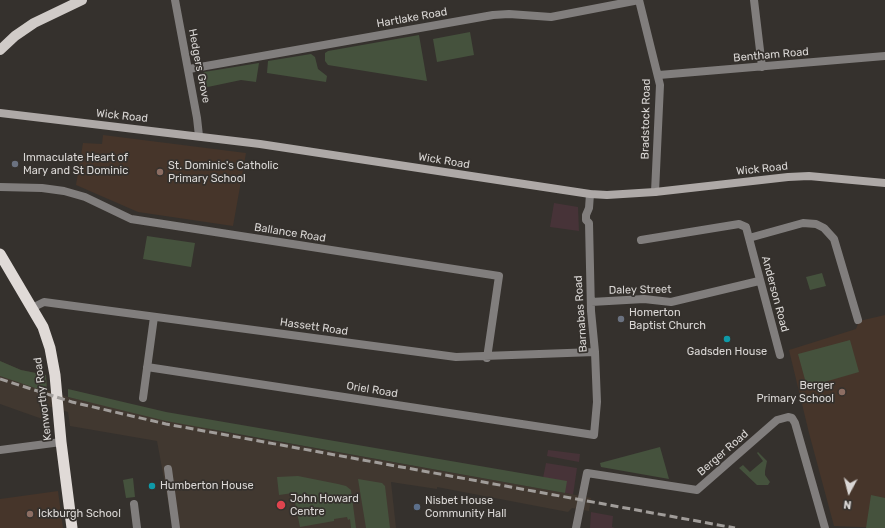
<!DOCTYPE html>
<html>
<head>
<meta charset="utf-8">
<style>
  body { margin:0 }
  #map { position:relative; width:885px; height:528px; overflow:hidden; background:#35312d; font-family:Rubik,sans-serif }
  canvas { display:block }
  .north { position:absolute; left:829px; top:472px; width:40px; height:40px; -webkit-text-stroke:3px #35312d; paint-order:stroke; rotate:187deg; font-size:11px; font-weight:700; line-height:16px; text-align:center; color:#dad7d5 }
  .north::after { content:''; display:block; margin:auto; width:14px; height:18px; background:#dad7d5; clip-path:polygon(50% 0,100% 100%,50% 72%,0 100%) }
</style>
</head>
<body>
<div id="map">
<canvas width="885" height="528"></canvas>
<div class="north">N</div>
</div>
<script>
const g = document.querySelector('canvas').getContext('2d');
g.lineJoin = 'round';
function fill(path, color) {
  g.fillStyle = color;
  g.fill(path, 'evenodd');
}
function shape(rows) {
  const path = new Path2D();
  for (const r of rows) {
    path.moveTo(r[0], r[1]);
    for (let i = 2; i < r.length; i += 2) path.lineTo(r[i], r[i + 1]);
  }
  return path;
}
function stroke(path, color, width, dash) {
  g.strokeStyle = color;
  g.lineWidth = width;
  g.lineCap = dash ? 'butt' : 'round';
  g.setLineDash(dash || []);
  g.stroke(path);
}
function label(font, color, halo, rows, align = 'center') {
  g.font = font + ' Rubik,sans-serif';
  g.lineWidth = 3.5;
  g.setLineDash([]);
  g.textBaseline = 'middle';
  g.strokeStyle = halo;
  g.fillStyle = color;
  for (const [text, x, y, turn = 0] of rows) {
    g.save();
    g.translate(x, y);
    g.rotate((+turn || 0) * Math.PI / 180);
    g.textAlign = isNaN(turn) ? turn : align;
    if (halo) g.strokeText(text, 0, 0);
    g.fillText(text, 0, 0);
    g.restore();
  }
}
fill(shape([
  [554,203,578,207,579,231,550,227],
  [548,450,580,454,579,462,547,456],
  [546,463,577,468,573,495,562,492,543,478],
  [591,512,613,516,612,527,615,528,590,528]
]), '#473338');
fill(shape([
  [0,361,21,370,46,375,47,390,68,397,224,432,571,494,591,498,589,511,572,508,568,512,437,487,437,489,391,482,396,528,173,528,157,441,70,426,68,412,48,406,48,421,0,404]
]), '#413830');
fill(shape([
  [103,135,246,153,233,226,138,212,76,185,83,143,102,144],
  [885,315,885,528,834,526,809,433,789,350,856,329,859,321],
  [58,491,63,528,0,528,0,499]
]), '#46352a');
fill(shape([
  [470,32,474,55,437,62,433,39],
  [419,35,427,81,328,65,325,61,325,53,328,51],
  [311,54,315,57,318,69,327,76,326,82,267,73,268,61],
  [259,63,256,82,241,80,203,88,201,75,204,72],
  [147,236,195,243,191,267,143,259],
  [822,273,826,286,810,290,806,277],
  [850,340,859,372,807,387,798,354],
  [0,361,21,370,46,375,47,392,0,376],
  [68,389,166,412,567,481,565,493,166,421,68,397],
  [660,447,669,479,601,467,600,463],
  [758,452,767,461,765,471,765,475,770,482,768,485,757,485,739,468,743,465,750,472,763,461,757,453],
  [298,476,338,484,346,486,351,490,356,528,351,528,350,519,348,520,347,517,334,519,334,521,300,527,293,493,279,495,277,477],
  [133,478,135,497,126,498,123,480],
  [358,479,382,483,385,486,390,528,366,528],
  [871,495,885,498,885,528,866,528]
]), '#45523d');
stroke(shape([
  [175,0,197,118,199,136],
  [639,0,660,85,655,192],
  [754,0,762,67],
  [189,69,493,15,509,14,551,17,639,0],
  [659,75,885,56],
  [0,187,42,188,64,191,85,197,131,219,499,276,487,358],
  [749,238,803,223,816,224,824,228,834,239,858,320],
  [641,240,739,224,746,227,780,355],
  [591,302,644,299,671,302,759,281],
  [32,308,44,302,456,357,595,352],
  [147,367,594,435,597,402,595,352,591,311,589,223,586,220,586,215,589,208,590,194],
  [143,398,154,317],
  [0,450,61,442],
  [168,469,176,528],
  [134,504,137,528],
  [576,528,587,473,697,490,777,420,788,417,792,418,795,423,825,528]
]), '#817e7d', 8);
stroke(shape([
  [0,113,260,144,590,194,607,195,655,192,788,177,809,176,885,183]
]), '#aea9a7', 8);
stroke(shape([
  [0,50,15,36,34,23,82,0]
]), '#d0cbc8', 10);
stroke(shape([
  [0,254,43,327,50,348,55,375,61,442,72,528]
]), '#e0dad7', 11);
stroke(shape([
  [0,379,72,402,166,424,735,528]
]), '#a19d9a', 3, [8, 4]);
for (const [x, y, r, color] of [
  [15,164,4,"#6b7280"],
  [160,172,4,"#8d6e63"],
  [621,319,4,"#6b7280"],
  [727,339,4,"#0f9aa8"],
  [842,392,4,"#8d6e63"],
  [152,486,4,"#0f9aa8"],
  [281,505,5,"#e0444e"],
  [417,507,4,"#5c6f8a"],
  [30,514,4,"#8d6e63"]
]) {
  const dot = new Path2D();
  dot.arc(x, y, r, 0, 2 * Math.PI);
  g.fillStyle = color;
  g.fill(dot);
  stroke(dot, '#35312d', 1.5);
}
label('11px', '#dad7d5', '#35312d', [
  ["Hartlake Road",412,18,-10],
  ["Bentham Road",771,55,-5],
  ["Hedgers Grove",199,66,79],
  ["Wick Road",122,116,6],
  ["Bradstock Road",646,119,-89],
  ["Wick Road",444,161,9],
  ["Wick Road",762,169,-6],
  ["Ballance Road",290,233,9],
  ["Daley Street",640,290,-1],
  ["Anderson Road",775,294,75],
  ["Barnabas Road",581,314,-94],
  ["Hassett Road",314,327,8],
  ["Oriel Road",372,390,9],
  ["Kenworthy Road",43,399,-97],
  ["Berger Road",723,453,-41]
]);
label('11px', '#dad7d5', '#35312d', [
  ["Immaculate Heart of",23,158],
  ["Mary and St Dominic",23,171],
  ["St. Dominic's Catholic",168,166],
  ["Primary School",168,179],
  ["Homerton",629,313],
  ["Baptist Church",629,326],
  ["Gadsden House",727,352,"center"],
  ["Berger",834,386,"right"],
  ["Primary School",834,399,"right"],
  ["Humberton House",160,486],
  ["John Howard",290,499],
  ["Centre",290,512],
  ["Nisbet House",425,501],
  ["Community Hall",425,514],
  ["Ickburgh School",38,514]
], 'left');
</script>
</body>
</html>
